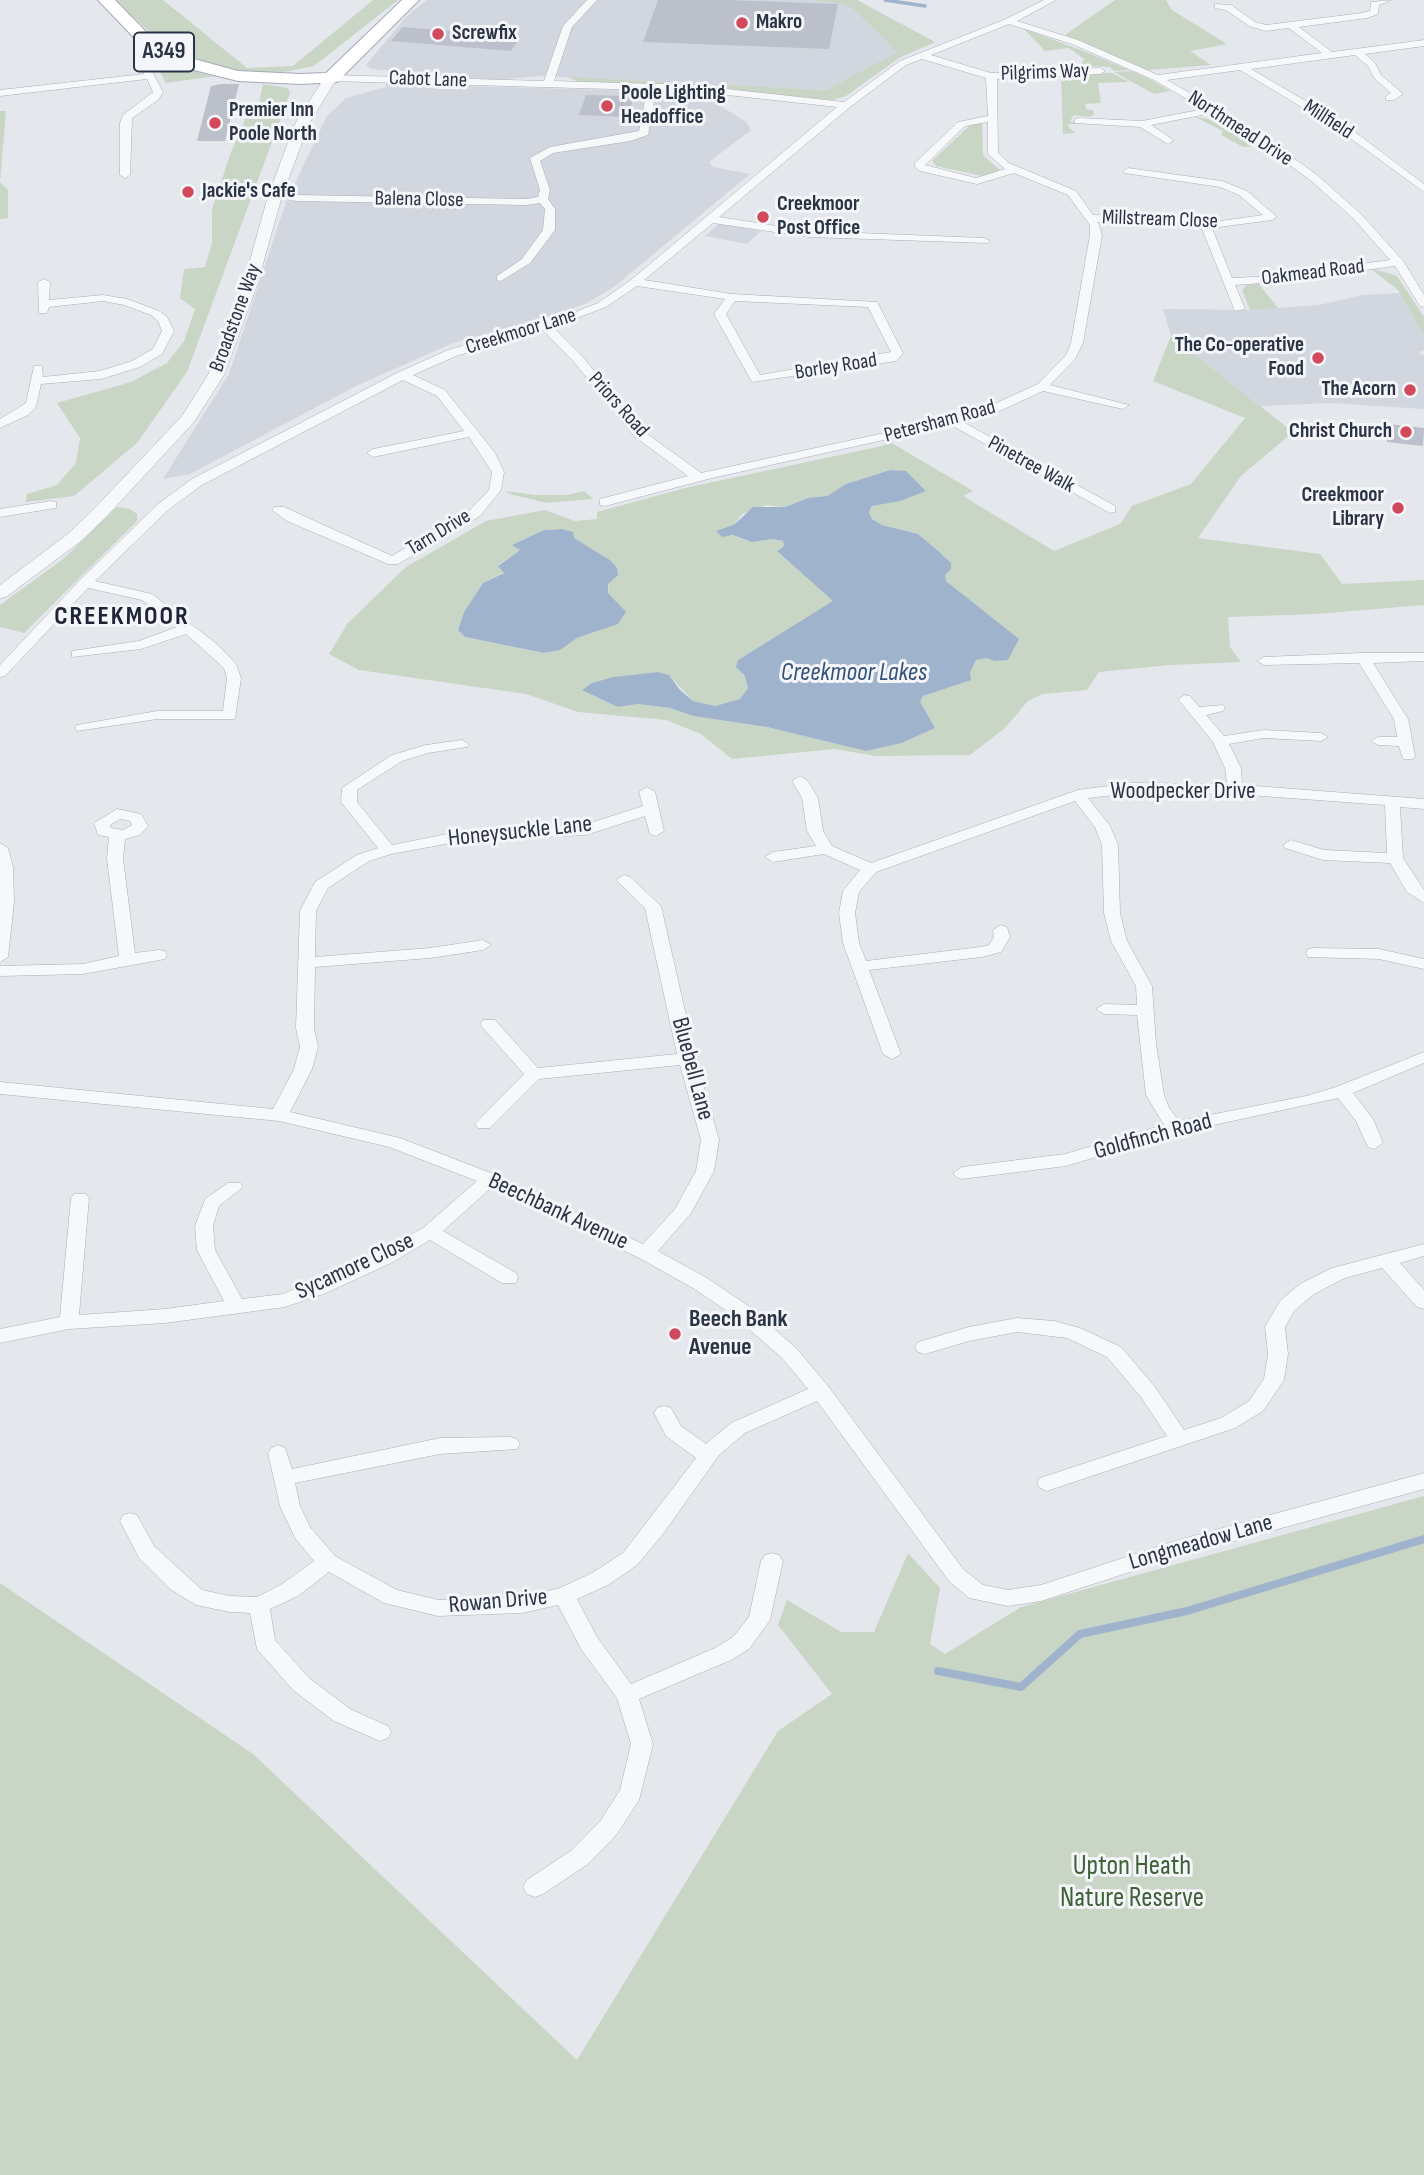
<!DOCTYPE html>
<html>
<head>
<meta charset="utf-8">
<style>
  body { margin:0 }
  canvas { display:block; background:#e4e7ec }
</style>
</head>
<body>
<canvas width="1424" height="2175"></canvas>
<script>
const g = document.querySelector('canvas').getContext('2d');
g.lineJoin = 'round';
function fill(path, color) {
  g.fillStyle = color;
  g.fill(path, 'evenodd');
}
function shape(rows) {
  const path = new Path2D();
  for (const r of rows) {
    path.moveTo(r[0], r[1]);
    for (let i = 2; i < r.length; i += 2) path.lineTo(r[i], r[i + 1]);
  }
  return path;
}
function stroke(path, color, width, dash) {
  g.strokeStyle = color;
  g.lineWidth = width;
  g.lineCap = dash ? 'butt' : 'round';
  g.setLineDash(dash || []);
  g.stroke(path);
}
function label(font, color, halo, rows, align = 'center') {
  g.font = font + ' "Sofia Sans Condensed",sans-serif';
  g.lineWidth = 6;
  g.setLineDash([]);
  g.textBaseline = 'middle';
  g.strokeStyle = halo;
  g.fillStyle = color;
  for (const [text, x, y, turn = 0] of rows) {
    g.save();
    g.translate(x, y);
    g.rotate((+turn || 0) * Math.PI / 180);
    g.textAlign = isNaN(turn) ? turn : align;
    if (halo) g.strokeText(text, 0, 0);
    g.fillText(text, 0, 0);
    g.restore();
  }
}
fill(shape([
  [427,0,811,0,842,4,853,9,899,52,826,90,541,76,495,80,372,69,366,65,407,16],
  [386,84,723,93,716,103,746,122,751,130,709,162,713,167,750,174,615,286,587,303,554,315,453,343,356,386,190,474,163,479,229,374,286,202,327,116,346,98,386,87],
  [719,224,761,231,747,244,705,236],
  [1400,293,1424,335,1424,350,1418,353,1424,355,1424,409,1330,403,1260,406,1171,336,1163,309,1250,310,1319,305,1363,295]
]), '#d2d6de');
fill(shape([
  [114,0,163,0,247,68,293,66,373,0,398,0,314,66,284,72,254,72,222,68,184,54,153,35],
  [811,0,857,0,935,42,899,58,846,96,832,100,705,87,578,82,568,77,826,90,898,52,853,9,842,4],
  [1115,0,1166,0,1172,10,1227,44,1190,51,1211,65,1148,70,1065,35],
  [1024,29,1081,50,1129,70,1115,71,1110,67,1088,66,1082,63,1084,59,1069,48,1045,51],
  [181,66,207,75,216,76,166,83,160,72,161,70],
  [1131,71,1151,80,1170,91,1154,94,1114,72],
  [1112,73,1129,82,1098,83,1101,103,1085,104,1086,109,1093,110,1094,115,1089,117,1074,115,1070,121,1082,124,1069,124,1068,126,1075,133,1063,134,1061,74],
  [263,84,288,88,290,93,187,372,137,443,74,496,26,502,27,494,57,485,76,463,80,438,57,403,131,382,167,363,184,341,195,309,180,298,184,269,205,267,212,243,212,209,231,152,248,113,258,109],
  [0,111,6,111,0,182,8,190,8,218,0,219],
  [1195,117,1218,120,1259,146,1243,147,1221,135,1223,131],
  [977,123,982,123,983,155,1001,171,982,176,936,166,932,161,969,126],
  [1370,268,1397,276,1424,317,1424,335,1398,290],
  [1258,283,1278,308,1250,310,1242,290,1247,285],
  [1171,336,1293,432,1241,476,1198,538,1320,554,1342,584,1424,580,1424,605,1316,614,1228,617,1230,647,1241,662,1170,665,1099,672,1087,690,1043,694,1028,701,1005,728,970,755,876,756,834,749,732,759,701,734,666,720,578,712,526,694,359,670,329,654,348,623,406,567,486,521,545,510,575,521,597,519,597,512,685,488,882,446,890,442,973,491,963,496,1054,551,1120,524,1132,506,1191,484,1245,418,1153,381],
  [890,470,906,472,926,491,872,506,869,512,872,519,882,525,918,534,936,549,951,563,945,575,946,581,1019,640,987,658,976,660,970,673,924,696,919,702,935,728,902,743,866,751,767,727,693,716,670,708,638,704,618,707,593,683,613,677,658,672,669,675,693,701,715,706,740,699,748,688,738,660,834,601,777,551,784,546,783,541,773,539,752,542,717,531,735,524,742,514,766,505,784,507,808,498,827,496,846,484],
  [562,529,572,532,573,538,610,560,608,593,599,631,577,638,559,650,544,653,465,637,458,630,464,612,483,583,504,572,498,565,520,550,513,545,544,530],
  [505,491,535,495,567,495,584,491,593,499,546,503,510,494],
  [117,507,130,509,137,514,137,521,24,633,0,627,0,605,62,560],
  [1424,1496,1424,2175,0,2175,0,1583,253,1754,577,2060,778,1731,832,1694,778,1625,787,1600,841,1632,874,1632,908,1553,940,1588,930,1644,945,1654,1021,1607]
]), '#c9d6c5');
fill(shape([
  [890,470,906,471,926,491,900,501,872,506,869,512,872,519,882,525,918,534,936,549,951,563,951,569,945,575,946,581,1019,639,1008,660,994,661,987,658,976,660,970,673,971,680,923,696,920,702,935,728,902,743,866,751,767,727,693,716,670,708,638,704,618,707,582,690,592,683,613,677,658,672,669,675,680,690,693,701,715,706,740,699,748,688,744,675,736,667,738,660,833,601,777,551,784,546,783,541,773,539,752,542,732,535,722,537,716,531,735,524,753,507,785,507,808,498,827,496,846,484],
  [562,529,573,532,574,538,610,560,617,568,618,575,608,584,608,593,626,612,618,624,577,638,560,650,544,653,465,637,458,630,464,612,483,583,504,573,498,566,520,550,512,545,544,530]
]), '#9fb4cc');
stroke(shape([
  [885,0,925,6]
]), '#9fb4cc', 3.5);
stroke(shape([
  [938,1671,1021,1687,1080,1634,1187,1611,1424,1539]
]), '#9fb4cc', 8);
fill(shape([
  [658,0,728,0,838,4,829,49,643,42],
  [403,27,521,37,511,51,391,41],
  [221,84,239,84,225,141,197,141,211,86],
  [586,95,634,96,628,117,579,115],
  [1388,424,1424,428,1423,446,1387,442]
]), '#bbc0ca');
const minor = shape([
  [587,0,597,0,572,27,554,81,691,85,844,102,900,61,1006,19,1044,0,1056,0,1017,21,1078,40,1158,75,1322,53,1289,28,1266,31,1249,26,1226,10,1215,8,1215,4,1231,5,1255,22,1266,25,1362,13,1370,11,1371,2,1391,0,1379,5,1378,14,1367,18,1299,27,1332,52,1424,40,1424,46,1365,54,1375,63,1381,75,1403,94,1394,100,1386,100,1386,96,1391,93,1374,78,1368,66,1355,55,1251,69,1343,123,1424,184,1424,192,1335,127,1240,70,1167,80,1250,127,1317,175,1361,214,1404,262,1424,295,1424,307,1420,306,1395,266,1275,282,1235,285,1245,309,1235,311,1202,229,1156,223,1098,222,1102,235,1083,343,1075,359,1050,385,1129,405,1123,409,1043,391,991,415,963,422,1115,506,1115,512,1110,513,951,425,712,478,605,506,600,505,600,499,688,476,634,436,574,362,543,330,456,356,413,375,445,390,495,453,504,472,501,490,480,516,398,564,388,564,287,521,272,510,274,507,284,507,392,556,470,510,489,490,492,472,469,437,373,457,367,453,373,449,464,431,437,396,403,380,202,485,168,510,95,581,152,594,218,645,236,664,241,678,235,719,157,719,77,731,75,728,77,725,157,711,223,711,227,678,224,668,186,634,141,649,72,657,72,651,139,641,177,627,142,600,88,588,5,676,0,677,0,665,80,580,158,504,192,479,399,372,448,350,558,319,598,303,631,280,837,107,691,91,656,90,648,135,630,141,553,153,540,161,550,190,548,199,555,209,555,230,530,263,501,281,497,280,497,276,522,259,543,230,545,209,540,203,527,205,295,201,290,198,295,195,527,199,538,197,540,190,530,158,550,147,639,131,647,90,331,81,326,78,331,75,544,81,563,26,587,0],
  [1009,24,1072,44,1154,80,1204,109,1142,121,1079,118,1075,119,1075,123,1140,127,1168,144,1173,141,1172,139,1151,125,1212,113,1242,131,1309,179,1353,218,1390,260,1275,276,1232,278,1212,228,1272,220,1277,217,1247,191,1222,181,1128,168,1123,171,1124,173,1220,187,1239,195,1263,215,1206,223,1156,217,1093,215,1076,191,1009,163,998,153,997,79,1100,74,1105,71,1100,68,991,73,931,55,1009,24],
  [922,59,986,78,988,116,958,122,915,163,915,167,920,171,977,184,1014,173,1068,195,1090,225,1090,235,1071,343,1066,355,1038,384,983,409,921,425,701,473,642,430,582,356,553,327,606,307,637,286,725,299,714,314,752,382,896,361,903,353,877,302,732,294,644,280,713,223,809,237,988,243,990,241,984,238,809,231,719,217,850,107,906,65,922,59],
  [988,122,988,154,1005,169,976,178,925,165,965,126,988,122],
  [735,301,868,307,891,352,760,375,726,314,735,301],
  [170,55,178,57,152,71,163,92,158,100,132,118,130,175,125,178,120,175,120,123,123,115,153,92,147,79,0,96,0,90,144,74,144,68,170,55],
  [44,279,50,282,49,300,103,295,127,299,159,311,167,317,174,331,162,354,140,367,101,379,41,384,36,407,28,415,0,428,0,419,26,403,34,366,42,366,43,377,100,371,132,361,153,349,162,331,158,321,151,315,124,305,103,301,49,307,47,313,39,313,38,282,44,279],
  [51,501,56,502,56,508,0,517,0,509,51,501],
  [1362,653,1424,653,1424,661,1373,663,1408,719,1415,756,1413,759,1403,759,1399,746,1378,745,1371,741,1378,737,1397,737,1394,719,1359,663,1264,665,1257,661,1264,657,1362,653],
  [1185,695,1190,696,1199,707,1223,705,1225,708,1223,711,1206,715,1224,736,1264,730,1321,733,1328,737,1321,741,1264,738,1229,744,1241,768,1242,785,1424,799,1424,809,1400,807,1403,858,1424,890,1424,903,1407,892,1390,863,1323,860,1285,848,1283,845,1291,840,1324,850,1387,853,1385,805,1235,794,1132,793,1088,798,1110,826,1118,845,1120,913,1127,941,1152,986,1156,1044,1164,1095,1169,1108,1179,1121,1306,1096,1336,1087,1424,1052,1424,1063,1353,1093,1373,1119,1383,1143,1374,1149,1368,1147,1356,1121,1338,1098,1177,1133,1066,1166,962,1179,956,1177,953,1173,962,1167,1065,1154,1164,1125,1146,1095,1137,1015,1104,1014,1096,1009,1104,1004,1137,1005,1136,986,1111,941,1104,913,1102,845,1095,827,1075,801,876,872,859,892,855,913,859,943,866,961,980,947,989,945,994,937,993,930,1001,925,1007,927,1010,937,1001,952,982,957,869,970,901,1054,892,1059,883,1054,843,943,839,913,843,891,860,870,824,854,773,862,765,857,773,852,816,846,807,831,802,798,792,781,800,776,808,781,818,798,823,831,832,846,871,863,1078,790,1132,783,1227,784,1225,768,1213,742,1178,699,1185,695],
  [462,740,469,744,467,747,428,753,402,761,357,790,357,802,392,845,462,831,584,825,643,806,639,792,647,787,655,792,664,831,656,836,650,834,645,816,586,835,462,841,391,854,369,861,328,888,316,911,315,957,430,948,483,940,491,945,483,950,430,958,315,967,314,1028,318,1047,312,1069,290,1112,400,1138,496,1175,643,1244,675,1209,696,1171,701,1140,680,1065,539,1079,490,1128,478,1128,475,1124,524,1074,483,1028,480,1024,483,1020,495,1020,538,1068,677,1054,645,908,616,880,624,875,630,877,661,906,696,1059,719,1140,714,1171,691,1213,658,1251,707,1278,747,1305,796,1348,828,1386,963,1569,983,1585,1008,1590,1041,1585,1175,1541,1424,1473,1424,1489,1176,1557,1041,1601,1008,1606,969,1598,949,1581,817,1401,745,1433,719,1455,663,1534,637,1565,608,1585,577,1599,597,1637,631,1684,715,1648,733,1637,749,1617,761,1561,765,1555,772,1553,779,1555,783,1561,770,1620,749,1649,731,1660,639,1699,653,1744,639,1800,617,1834,588,1864,543,1894,535,1897,527,1894,523,1887,527,1880,572,1850,601,1820,620,1790,631,1744,617,1698,581,1649,558,1605,522,1613,438,1616,384,1603,329,1572,298,1596,270,1609,275,1640,309,1678,350,1709,388,1726,391,1732,388,1738,380,1741,334,1721,293,1690,257,1649,250,1613,230,1612,196,1605,170,1589,139,1558,120,1521,123,1515,130,1513,137,1515,154,1546,202,1590,230,1596,257,1597,282,1584,314,1561,295,1538,280,1506,268,1453,271,1448,278,1445,285,1448,292,1469,440,1438,510,1437,517,1439,520,1444,517,1449,440,1454,295,1483,300,1506,310,1527,335,1556,397,1590,438,1600,522,1597,560,1588,592,1573,623,1553,696,1458,666,1436,654,1413,657,1408,664,1406,671,1408,681,1426,706,1444,731,1423,808,1389,782,1358,733,1315,693,1288,639,1258,492,1187,443,1231,516,1273,518,1278,516,1283,502,1283,430,1240,393,1262,326,1293,285,1307,165,1323,69,1329,0,1343,0,1329,60,1317,71,1198,74,1194,86,1194,89,1198,79,1315,165,1309,224,1301,197,1250,195,1226,205,1199,228,1183,240,1183,243,1187,219,1206,213,1226,215,1250,242,1299,283,1294,379,1252,423,1228,477,1181,389,1147,279,1121,0,1094,0,1082,273,1109,294,1069,300,1047,296,1028,300,911,315,882,357,855,378,848,341,802,342,788,392,755,426,745,462,740],
  [117,809,141,814,148,826,140,835,125,839,123,859,135,953,159,950,165,951,167,955,165,959,83,974,0,976,0,966,83,964,119,956,107,859,109,837,98,835,94,823,117,809],
  [120,819,130,821,132,825,123,830,111,828,110,825,120,819],
  [0,843,8,848,13,867,14,902,8,957,0,962,0,843],
  [1314,948,1379,949,1424,959,1424,969,1379,959,1308,957,1306,953,1308,949,1314,948],
  [1424,1244,1424,1256,1400,1263,1424,1290,1424,1309,1417,1307,1382,1268,1345,1278,1314,1294,1294,1311,1285,1327,1288,1354,1284,1380,1263,1411,1235,1428,1047,1491,1040,1488,1037,1483,1040,1478,1167,1436,1141,1397,1107,1357,1067,1338,1017,1332,969,1341,925,1354,918,1352,915,1347,918,1342,969,1327,1017,1318,1054,1321,1080,1328,1121,1347,1155,1387,1184,1430,1221,1418,1249,1401,1264,1379,1268,1354,1265,1327,1280,1301,1300,1284,1332,1268,1424,1244]
]);
const tertiary = shape([
  [331,74,337,78,309,124,282,196,257,285,224,375,194,422,106,517,81,541,6,597,0,598,0,585,69,533,94,509,182,416,208,375,243,285,268,196,295,124,326,75,331,74]
]);
const primary = shape([
  [98,0,115,0,153,39,194,59,238,71,301,74,326,73,402,0,419,0,337,82,301,84,238,81,182,67,141,45,98,0]
]);
stroke(minor, '#a9aeb7', 1);
stroke(tertiary, '#a9aeb7', 1);
stroke(primary, '#a3abb8', 2);
fill(minor, '#f7f8fa');
fill(tertiary, '#f7f8fa');
fill(primary, '#fff');
for (const [x, y, r, color] of [
  [742,23,7,"#d1495b"],
  [438,34,7,"#d1495b"],
  [607,106,7,"#d1495b"],
  [215,123,7,"#d1495b"],
  [188,192,7,"#d1495b"],
  [763,217,7,"#d1495b"],
  [1318,358,7,"#d1495b"],
  [1410,390,7,"#d1495b"],
  [1406,432,7,"#d1495b"],
  [1398,508,7,"#d1495b"],
  [675,1334,7,"#d1495b"]
]) {
  const dot = new Path2D();
  dot.arc(x, y, r, 0, 2 * Math.PI);
  g.fillStyle = color;
  g.fill(dot);
  stroke(dot, '#f4f6f9', 2.5);
}
label('bold 21px', '#2b3445', '#f4f6f9', [
  ["Makro",756,23],
  ["Screwfix",452,34],
  ["Poole Lighting",621,94],
  ["Headoffice",621,118],
  ["Premier Inn",229,111],
  ["Poole North",229,135],
  ["Jackie's Cafe",202,192],
  ["Creekmoor",777,205],
  ["Post Office",777,229],
  ["The Co-operative",1304,346,"right"],
  ["Food",1304,370,"right"],
  ["The Acorn",1396,390,"right"],
  ["Christ Church",1392,432,"right"],
  ["Creekmoor",1384,496,"right"],
  ["Library",1384,520,"right"]
], 'left');
label('21px', '#2b3445', '#f4f6f9', [
  ["Pilgrims Way",1045,73,-2],
  ["Cabot Lane",428,80,2],
  ["Millfield",1328,120,33],
  ["Northmead Drive",1240,129,33],
  ["Balena Close",419,200,1],
  ["Millstream Close",1160,220,2],
  ["Oakmead Road",1313,273,-7],
  ["Broadstone Way",236,318,-70],
  ["Creekmoor Lane",521,332,-17],
  ["Borley Road",836,367,-9],
  ["Priors Road",618,405,48],
  ["Petersham Road",940,422,-15],
  ["Pinetree Walk",1031,465,29],
  ["Tarn Drive",439,533,-31]
]);
for (const [x, y, w] of [
  [164,52,60]
]) {
  const box = new Path2D();
  box.roundRect(x - w / 2, y - 19.5, w, 39, 5);
  g.fillStyle = '#f4f6f9';
  g.fill(box);
  stroke(box, '#2b3445', 2);
}
label('bold 23px', '#2b3445', null, [
  ["A349",164,52]
]);
label('24px', '#2b3445', '#f4f6f9', [
  ["Woodpecker Drive",1183,792],
  ["Honeysuckle Lane",520,832,-6],
  ["Bluebell Lane",692,1069,75],
  ["Goldfinch Road",1153,1137,-15],
  ["Beechbank Avenue",558,1212,25],
  ["Sycamore Close",355,1267,-25],
  ["Longmeadow Lane",1201,1543,-16],
  ["Rowan Drive",498,1602,-5]
]);
label('bold 24px', '#2b3445', '#f4f6f9', [
  ["Beech Bank",689,1320],
  ["Avenue",689,1348]
], 'left');
g.letterSpacing = '2px';
label('bold 26px', '#1d2536', '#f4f6f9', [
  ["CREEKMOOR",122,617]
]);
g.letterSpacing = '0px';
label('italic 26px', '#34527a', '#f4f6f9', [
  ["Creekmoor Lakes",854,673]
]);
label('28px', '#3f6138', '#f4f6f9', [
  ["Upton Heath",1132,1867],
  ["Nature Reserve",1132,1899]
]);
</script>
</body>
</html>
